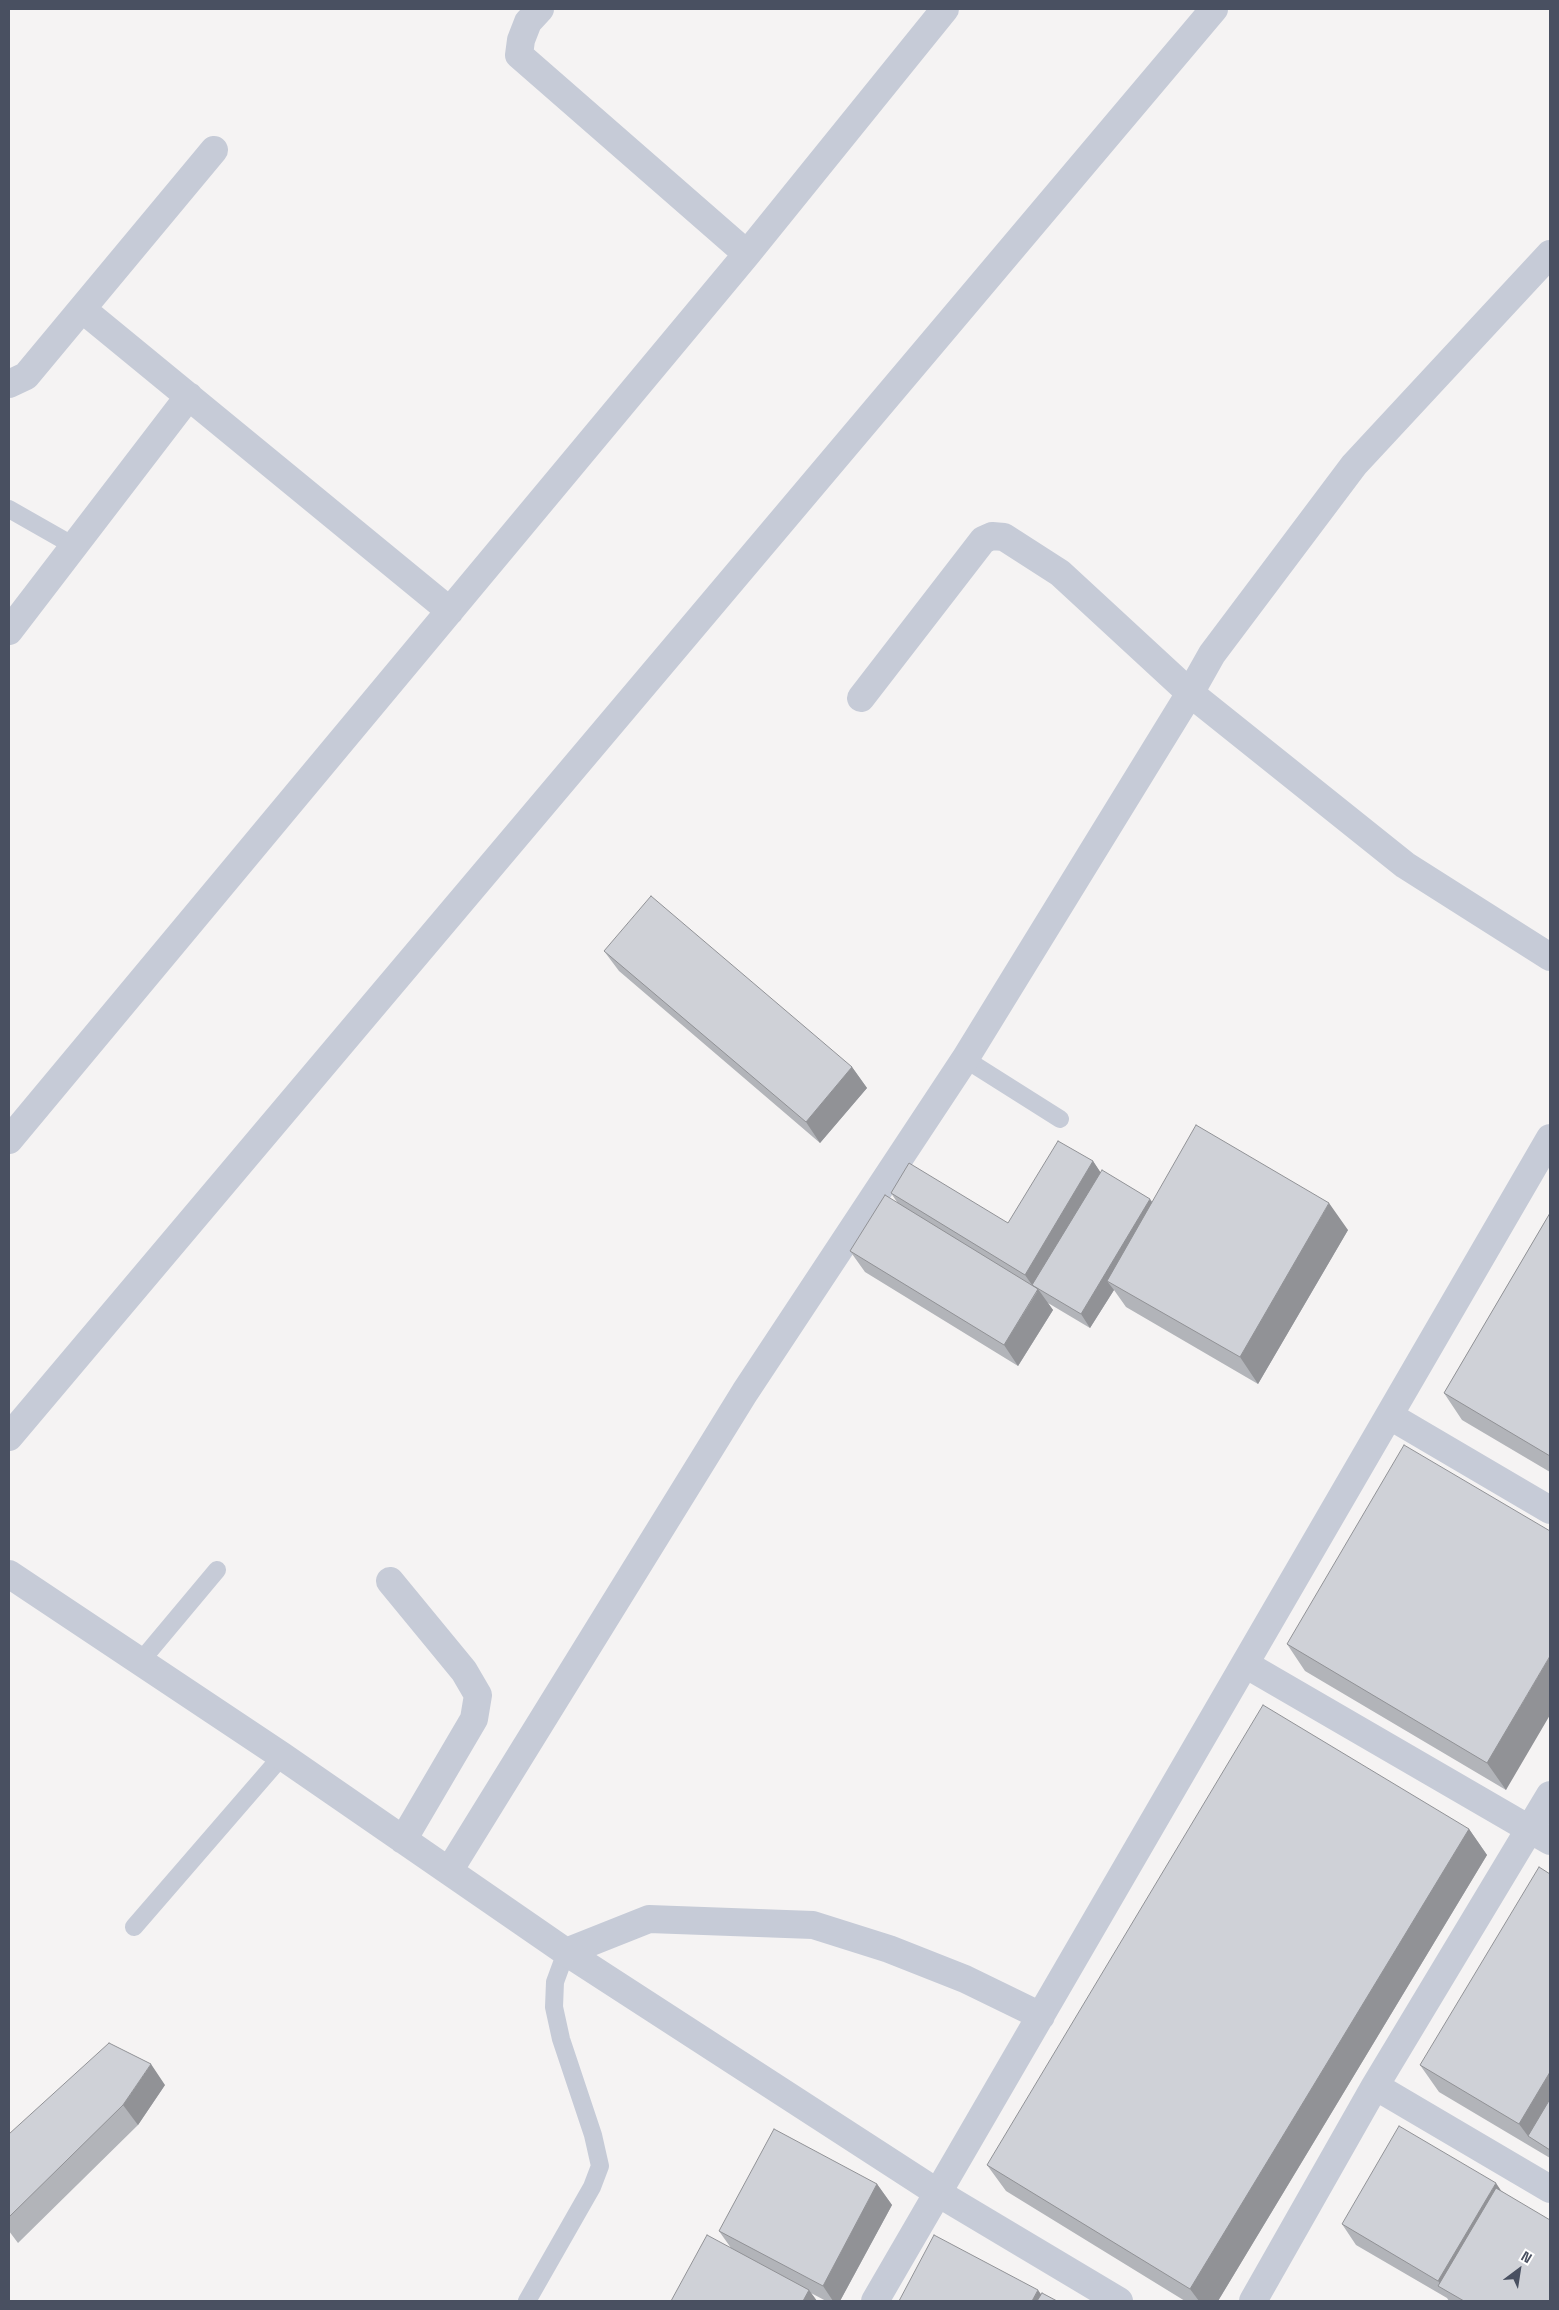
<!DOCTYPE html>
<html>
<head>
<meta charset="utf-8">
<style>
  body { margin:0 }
  #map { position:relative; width:1559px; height:2310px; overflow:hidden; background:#f5f3f3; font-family:"Space Grotesk",sans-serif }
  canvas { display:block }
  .frame { position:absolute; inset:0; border:10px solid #495061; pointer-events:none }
  .north { position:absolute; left:1494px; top:2245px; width:50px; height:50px; -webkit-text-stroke:4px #fff; paint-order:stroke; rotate:31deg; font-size:14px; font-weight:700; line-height:20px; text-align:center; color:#495061 }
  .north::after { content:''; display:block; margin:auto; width:18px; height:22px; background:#495061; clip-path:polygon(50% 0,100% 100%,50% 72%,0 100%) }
</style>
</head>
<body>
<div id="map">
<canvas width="1559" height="2310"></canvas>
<div class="frame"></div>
<div class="north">N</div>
</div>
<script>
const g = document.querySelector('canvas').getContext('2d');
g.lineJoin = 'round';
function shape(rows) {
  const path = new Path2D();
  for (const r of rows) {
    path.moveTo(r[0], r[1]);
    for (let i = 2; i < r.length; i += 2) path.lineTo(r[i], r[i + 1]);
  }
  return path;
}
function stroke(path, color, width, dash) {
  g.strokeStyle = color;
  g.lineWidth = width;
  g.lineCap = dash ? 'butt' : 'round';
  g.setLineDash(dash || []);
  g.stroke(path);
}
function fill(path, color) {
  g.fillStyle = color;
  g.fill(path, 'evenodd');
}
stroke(shape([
  [9,509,74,546],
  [965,1059,1060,1119],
  [140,1662,217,1570],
  [134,1927,282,1756],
  [527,2301,592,2187,600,2166,593,2135,561,2039,554,2007,555,1982,566,1952]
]), '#c6cbd7', 18);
stroke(shape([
  [540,9,528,22,521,40,519,55,747,254],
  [82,309,450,611],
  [9,384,26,376,214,150],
  [9,631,189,396],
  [861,698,983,540,992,536,1004,537,1060,573,1190,693,1405,865,1550,957],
  [9,1140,747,254,945,9],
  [1390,1416,1550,1510],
  [9,1437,1214,9],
  [9,1574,282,1756,566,1952,938,2193,1119,2301],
  [390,1581,464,1671,478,1695,474,1719,403,1840],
  [1245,1664,1550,1841],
  [449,1871,745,1392,965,1059,1190,693,1212,654,1354,465,1550,254],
  [566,1952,649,1919,813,1925,889,1949,965,1979,1041,2016],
  [1375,2086,1550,2189],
  [875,2301,1550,1138],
  [1253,2301,1375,2086,1550,1795]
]), '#c6cbd7', 28);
fill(shape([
  [604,951,852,1067,867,1088,820,1143,619,971],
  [1093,1161,1100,1172,1152,1202,1348,1230,1258,1384,1126,1307,1114,1290,1090,1328,1048,1303,1053,1310,1018,1366,865,1272,850,1251,897,1202,891,1193,1008,1223],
  [1550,1213,1550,1472,1462,1420,1444,1393],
  [1550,1531,1506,1790,1305,1671,1287,1644],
  [1469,1829,1487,1855,1218,2301,1185,2301,1006,2191,987,2165],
  [1550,1874,1550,2158,1439,2092,1420,2065],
  [165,2085,138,2125,18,2243,9,2231,9,2134],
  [877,2184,892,2205,840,2301,826,2301,811,2293,817,2301,671,2301,731,2248,719,2231],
  [1502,2191,1550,2301,1449,2301,1447,2298,1356,2245,1342,2224]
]), '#b2b4b9');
fill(shape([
  [852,1067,867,1088,820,1143,806,1122],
  [1093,1161,1107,1182,1038,1289,1053,1310,1018,1366,1004,1345,1037,1292,1025,1275],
  [1150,1199,1160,1213,1107,1281,1114,1290,1090,1328,1081,1314],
  [1329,1203,1348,1230,1258,1384,1240,1357],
  [1550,1656,1550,1715,1506,1790,1487,1763],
  [1469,1829,1487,1855,1218,2301,1199,2301,1190,2289],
  [151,2064,165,2085,138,2125,123,2105],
  [1550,2072,1550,2129,1528,2136,1519,2124],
  [1496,2183,1510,2204,1444,2289,1438,2281],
  [877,2184,892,2205,840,2301,833,2301,823,2286],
  [809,2290,817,2301,803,2301],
  [1038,2290,1046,2301,1032,2301]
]), '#919296');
const building = shape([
  [651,896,852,1067,806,1122,604,951,651,896],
  [1196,1125,1329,1203,1240,1357,1107,1281,1196,1125],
  [1058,1141,1093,1161,1025,1275,891,1193,909,1163,1008,1223,1058,1141],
  [1102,1170,1150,1199,1081,1314,1032,1285,1102,1170],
  [885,1195,1038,1289,1004,1345,850,1251,885,1195],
  [1550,1213,1550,1456,1444,1393,1550,1213],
  [1404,1445,1550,1531,1550,1656,1487,1763,1287,1644,1404,1445],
  [1263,1705,1469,1829,1190,2289,987,2165,1263,1705],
  [1539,1867,1550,1874,1550,2072,1519,2124,1420,2065,1539,1867],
  [109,2043,151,2064,123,2105,9,2217,9,2134,109,2043],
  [1550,2099,1550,2150,1528,2136,1550,2099],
  [1399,2126,1496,2183,1438,2281,1342,2224,1399,2126],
  [774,2129,877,2184,823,2286,719,2231,774,2129],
  [1496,2188,1550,2220,1550,2301,1464,2301,1438,2286,1496,2188],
  [707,2235,809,2290,803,2301,671,2301,707,2235],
  [934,2235,1038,2290,1032,2301,899,2301,934,2235],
  [1042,2293,1057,2301,1037,2301,1042,2293]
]);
fill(building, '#cfd1d7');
stroke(building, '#919296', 1);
</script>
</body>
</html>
